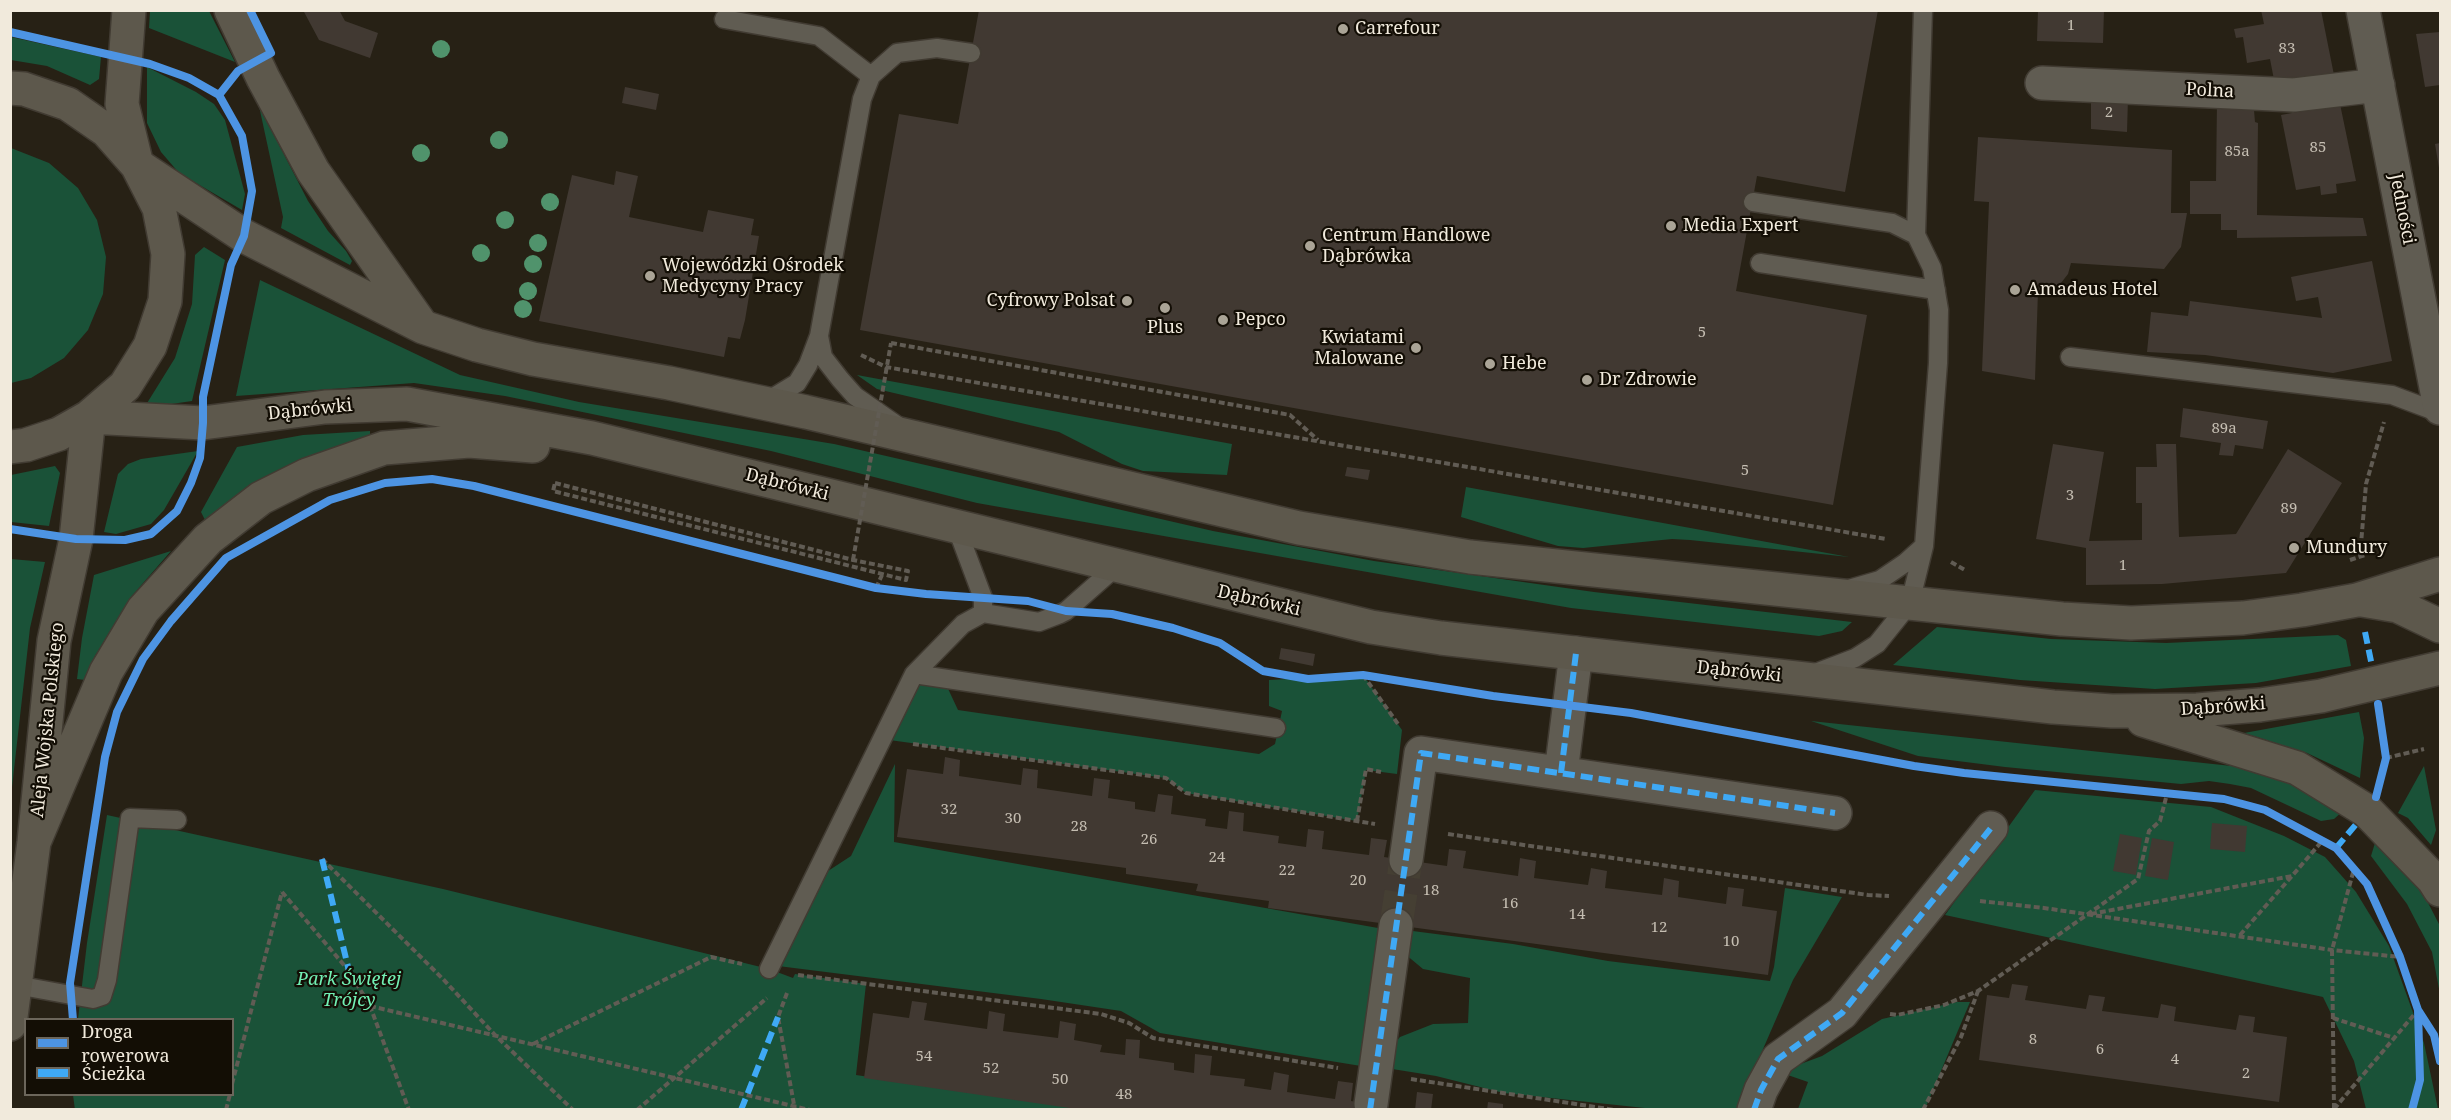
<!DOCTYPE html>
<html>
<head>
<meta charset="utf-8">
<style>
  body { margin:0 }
  #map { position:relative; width:2451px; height:1120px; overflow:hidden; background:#272115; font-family:"Noto Serif",serif }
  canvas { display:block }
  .frame { position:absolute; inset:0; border:12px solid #f1eadc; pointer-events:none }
  .legend { position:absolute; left:24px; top:1018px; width:210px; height:78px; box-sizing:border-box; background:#130e05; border:2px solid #6c665b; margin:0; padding:8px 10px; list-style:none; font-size:18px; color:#f1eadc }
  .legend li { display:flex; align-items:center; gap:12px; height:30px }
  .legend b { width:30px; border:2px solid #6c665b }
</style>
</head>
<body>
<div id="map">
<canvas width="2451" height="1120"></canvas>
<div class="frame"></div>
<ul class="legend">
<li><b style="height:8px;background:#4d94e3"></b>Droga rowerowa</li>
<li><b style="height:8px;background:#3fa9f5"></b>Ścieżka</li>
</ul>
</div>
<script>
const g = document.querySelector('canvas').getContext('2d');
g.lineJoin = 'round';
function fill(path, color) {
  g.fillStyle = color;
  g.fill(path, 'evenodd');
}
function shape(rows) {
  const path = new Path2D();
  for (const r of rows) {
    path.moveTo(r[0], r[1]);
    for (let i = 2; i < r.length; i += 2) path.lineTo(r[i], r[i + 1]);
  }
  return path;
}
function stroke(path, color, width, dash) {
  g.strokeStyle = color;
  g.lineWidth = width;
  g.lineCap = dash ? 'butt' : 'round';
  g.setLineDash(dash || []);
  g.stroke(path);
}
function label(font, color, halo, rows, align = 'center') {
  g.font = font + ' "Noto Serif",serif';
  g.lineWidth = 4.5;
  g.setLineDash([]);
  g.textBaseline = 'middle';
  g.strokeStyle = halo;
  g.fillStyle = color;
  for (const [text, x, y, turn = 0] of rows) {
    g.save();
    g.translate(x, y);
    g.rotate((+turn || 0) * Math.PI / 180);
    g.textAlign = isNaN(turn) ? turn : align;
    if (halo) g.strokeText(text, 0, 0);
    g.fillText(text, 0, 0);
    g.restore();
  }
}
fill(shape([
  [150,11,209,11,235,62,149,28],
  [11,37,101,57,99,79,90,85,47,66,11,60],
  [147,67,196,92,214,104,225,120,245,194,242,210,179,173,161,152,147,123],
  [259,106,308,201,328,231,346,251,352,261,350,265,281,228,283,217],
  [11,148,49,163,78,188,97,220,106,257,103,294,88,330,64,358,31,378,11,383],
  [204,247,225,260,192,401,144,408,175,358,192,304,195,255],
  [260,280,460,375,579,402,834,444,1213,531,1374,561,1594,592,1852,622,1842,631,1819,636,1571,608,977,503,771,451,505,396,414,383,236,396],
  [857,375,1232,444,1227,475,1143,471,1122,464,1059,432,877,389],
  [370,431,370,436,205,520,201,512,237,447,303,435],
  [198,451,164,510,151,524,116,534,104,532,118,474,128,464,141,459],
  [55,466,60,473,49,526,11,522,11,475],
  [1466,487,1849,557,1690,540,1672,539,1583,548,1558,546,1461,517],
  [171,551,131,597,95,656,85,680,77,679,82,638,94,575],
  [11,559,45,562,30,628,11,796],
  [1937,627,2051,639,2166,643,2338,635,2346,640,2351,666,2256,683,2155,689,2020,680,1893,665],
  [914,674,943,678,958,710,1259,754,1275,744,1282,711,1269,706,1269,680,1363,675,1402,730,1397,774,1366,770,1357,821,1186,793,1166,778,882,739],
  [2359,712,2364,738,2360,778,2307,753,2244,733],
  [1811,721,2241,767,2290,782,2343,811,2334,819,2321,821,2251,788,2230,784,2209,781,2181,784,2005,767,1918,756],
  [895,764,894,842,1378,928,1367,1067,1160,1033,1121,1011,1041,999,778,966,828,871,851,856],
  [2424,766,2436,830,2431,845,2408,818,2398,813],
  [2035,790,2211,807,2284,836,2325,857,2356,892,2389,946,2424,1043,2438,1109,2366,1109,2354,1061,2323,997,1945,915],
  [107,815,443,889,769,969,793,978,795,974,866,984,856,1075,1083,1109,75,1110,73,1095,232,1094,232,1020,78,1019,87,943],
  [2378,833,2424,895,2440,926,2440,994,2432,952,2407,904,2371,856],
  [1785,888,1842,897,1793,980,1737,1109,1654,1109,1504,1093,1436,1076,1386,1068,1390,1049,1400,1037,1433,1024,1468,1023,1470,978,1423,969,1405,954,1405,930,1513,944,1608,961,1770,981,1774,967],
  [1957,1002,1970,1002,1925,1109,1798,1109,1808,1082,1779,1072,1822,1056,1882,1019]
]), '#1a5238');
fill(shape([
  [303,10,339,10,345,21,378,33,370,58,319,40],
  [979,10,1878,10,1845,192,1757,176,1736,291,1867,315,1833,505,860,330,899,114,958,124],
  [2038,10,2104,10,2103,43,2037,41],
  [2261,10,2321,10,2335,80,2275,85,2270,59,2247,63,2243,37,2236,38,2234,29,2264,24],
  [2440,32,2440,85,2425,87,2416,34],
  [625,87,659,94,656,110,622,103],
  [2091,96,2128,98,2127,132,2091,129],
  [2217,102,2261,109,2254,110,2255,122,2258,123,2257,215,2363,218,2367,236,2237,238,2237,230,2221,230,2221,214,2190,214,2190,181,2216,181],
  [2340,104,2356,181,2336,184,2337,193,2321,195,2320,186,2296,190,2281,115],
  [1978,137,2172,150,2171,213,2187,213,2181,247,2164,269,2071,263,2068,274,2061,283,2051,289,2038,291,2035,380,1982,371,1989,202,1974,201],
  [2440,143,2440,168,2439,168,2435,144],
  [616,171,638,176,629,217,703,232,708,210,754,219,751,235,759,236,745,320,740,339,728,337,724,357,539,321,572,175,614,185],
  [2372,261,2392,361,2333,373,2205,355,2147,352,2151,312,2188,316,2190,301,2322,318,2318,297,2296,301,2291,277],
  [2183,408,2268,421,2263,449,2235,445,2233,456,2219,455,2221,443,2180,437],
  [2053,444,2104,452,2089,541,2142,540,2142,503,2136,503,2136,467,2157,467,2156,444,2176,444,2179,537,2236,534,2288,449,2342,483,2286,573,2162,584,2086,585,2086,548,2036,539],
  [1347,467,1370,470,1368,480,1345,476],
  [1281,648,1315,654,1313,666,1279,659],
  [945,757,960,760,959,776,1021,785,1023,768,1038,770,1037,788,1092,796,1094,778,1110,780,1108,798,1135,802,1135,809,1155,812,1158,794,1173,796,1171,814,1206,819,1205,826,1227,829,1229,811,1244,813,1243,831,1279,836,1278,843,1306,847,1308,829,1324,831,1322,849,1369,855,1371,838,1387,840,1384,857,1447,866,1449,849,1466,851,1463,868,1518,876,1520,858,1536,861,1534,878,1588,885,1591,868,1607,871,1605,888,1662,895,1664,878,1679,881,1678,897,1726,904,1728,887,1744,889,1742,906,1777,911,1768,975,1268,908,1269,901,1196,891,1198,884,1126,874,1126,868,897,837,907,769,943,774],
  [2212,823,2247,826,2245,852,2210,849],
  [2120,834,2142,838,2136,875,2113,871],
  [2152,838,2174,842,2168,880,2145,876],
  [2012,984,2028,986,2025,1000,2086,1009,2089,995,2105,997,2102,1011,2158,1018,2161,1004,2176,1007,2174,1021,2236,1030,2239,1015,2255,1017,2253,1032,2287,1037,2279,1102,1979,1060,1987,995,2009,998],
  [912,1001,927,1003,924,1020,987,1029,989,1011,1005,1014,1003,1031,1058,1038,1060,1021,1076,1024,1074,1040,1102,1045,1100,1052,1125,1055,1126,1039,1140,1040,1139,1058,1174,1063,1174,1070,1194,1073,1195,1054,1212,1056,1210,1075,1245,1079,1244,1086,1271,1090,1274,1072,1289,1075,1287,1092,1335,1099,1338,1081,1353,1083,1351,1101,1400,1110,1083,1110,864,1078,873,1013,909,1018],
  [1417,1092,1433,1094,1431,1110,1415,1110],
  [1488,1102,1503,1104,1503,1110,1487,1110]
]), '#413932');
stroke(shape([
  [1396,925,1406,860]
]), '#453f33', 33, [33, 16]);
const lane = shape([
  [724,19,819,36,871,76],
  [1753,202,1892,223,1916,235],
  [1760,263,1936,290],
  [819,336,823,357,840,379,855,396,898,426],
  [2070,357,2392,395,2440,413],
  [764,403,797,383,808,365,819,336,862,99,871,76,897,53,937,48,971,53],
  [956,526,983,598,983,613],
  [1849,589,1880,580,1905,563,1924,546],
  [914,674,1276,728],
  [1813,674,1855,658,1877,644,1910,603,1924,546,1938,363,1939,310,1932,268,1916,235,1923,10],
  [769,969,914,674,963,624,983,613,1039,622,1060,614,1066,611,1117,566],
  [16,985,93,999,102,996,107,980,130,818,177,820]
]);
const street = shape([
  [2363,10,2440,408],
  [2042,83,2294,95,2378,85],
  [1561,773,1576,653],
  [1406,860,1421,753,1835,813],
  [1371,1104,1396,925],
  [1754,1110,1761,1090,1778,1059,1842,1013,1991,828]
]);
const secondary = shape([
  [129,10,122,104,136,161],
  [231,10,263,78,313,171,420,323],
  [10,88,24,89,68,104,107,131,137,165,159,208,168,254,165,301,150,346,125,386,89,417,59,434,26,445,10,447],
  [137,165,244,236,423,327,477,345,533,359,669,383,806,412,1299,528,1470,557,2062,619,2131,623,2243,618,2302,610,2357,600,2440,574],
  [89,417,203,423,325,407,407,404,592,438,1371,627,1441,638,2053,707,2112,711,2197,710,2260,705,2321,696,2440,668],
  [2362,600,2398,606,2440,626],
  [2143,720,2297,768,2367,811,2433,879,2440,890],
  [34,842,106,672,143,610,208,539,261,498,307,475,384,448,469,441,533,446],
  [10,1024,34,842,54,641,76,539,89,417]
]);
stroke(lane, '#413b32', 21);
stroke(street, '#413b32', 36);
stroke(secondary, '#413b32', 36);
stroke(shape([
  [891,343,1290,415,1318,440],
  [861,355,886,367,1886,539],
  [555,483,853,560,908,571,906,580,553,491,555,483],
  [2360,556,2366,484,2384,422],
  [2350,560,2365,555],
  [1951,562,1965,570],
  [876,588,882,575],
  [1363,675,1398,724],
  [913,744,1166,778,1186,793,1375,824],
  [2386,758,2424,749],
  [1357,821,1366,769,1381,772],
  [1448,834,1868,895,1889,896],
  [322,859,443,979,495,1035,573,1110],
  [282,892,349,971,370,1006,409,1110],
  [1980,901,2044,908,2332,950,2400,957],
  [2091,914,2292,876,2323,840],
  [2240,935,2292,876],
  [798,975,1101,1014,1129,1023,1153,1038,1338,1068],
  [787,993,778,1017,795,1110],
  [370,1006,810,1110],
  [1890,1014,1897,1015,1944,1005,1978,991,2138,879,2149,831,2160,821,2167,794],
  [2333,1018,2394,1038],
  [533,1044,711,957,742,964],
  [1411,1079,1615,1110],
  [232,1084,282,892],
  [2334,1109,2332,950,2354,869],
  [2334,1109,2418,1010],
  [226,1110,230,1094],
  [637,1110,767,998],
  [1923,1110,1961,1037,1978,991]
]), '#615c54', 4, [6, 3]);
stroke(lane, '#605c52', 18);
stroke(street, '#605c52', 33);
stroke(secondary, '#5d584c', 33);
stroke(shape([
  [853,560,891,343]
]), '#615c54', 4, [6, 3]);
stroke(shape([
  [2365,632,2372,666],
  [1561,773,1576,653],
  [2336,848,2358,822],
  [322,859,349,971],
  [741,1110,778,1017],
  [1370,1110,1421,753,1835,813],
  [1754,1110,1761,1090,1778,1059,1842,1013,1991,828]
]), '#3fa9f5', 6, [12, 6]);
stroke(shape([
  [10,32,150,64,189,78,219,95,242,136,252,191,244,236,231,265,203,397,203,423,200,458,191,483,177,511,151,534,125,540,76,539,10,529],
  [219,95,238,71,271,53,250,10],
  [2376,797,2386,758,2378,704],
  [73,1020,70,983,105,757,117,712,143,659,171,621,226,558,330,500,385,483,432,479,474,486,876,588,926,594,1028,601,1066,611,1112,614,1173,628,1220,643,1263,671,1308,679,1363,675,1493,696,1631,713,1914,766,1964,773,2224,799,2265,810,2336,848,2367,884,2400,957,2418,1010,2434,1035,2440,1061],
  [2412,1110,2420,1080,2418,1010]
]), '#4d94e3', 8);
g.fillStyle = '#50936c';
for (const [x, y] of [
  [441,49],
  [499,140],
  [421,153],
  [550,202],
  [505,220],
  [538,243],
  [481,253],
  [533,264],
  [528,291],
  [523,309]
]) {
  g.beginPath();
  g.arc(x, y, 9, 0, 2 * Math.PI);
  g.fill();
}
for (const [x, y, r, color] of [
  [1343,29,6,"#aaa496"],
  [1671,226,6,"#aaa496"],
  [1310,246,6,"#aaa496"],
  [650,276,6,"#aaa496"],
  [2015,290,6,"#aaa496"],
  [1127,301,6,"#aaa496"],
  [1165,308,6,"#aaa496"],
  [1223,320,6,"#aaa496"],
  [1416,348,6,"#aaa496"],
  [1490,364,6,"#aaa496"],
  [1587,380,6,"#aaa496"],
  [2294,548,6,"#aaa496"]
]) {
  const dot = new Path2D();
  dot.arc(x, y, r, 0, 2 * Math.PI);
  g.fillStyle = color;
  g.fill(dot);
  stroke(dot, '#130e05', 2);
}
label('15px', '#c5beb2', null, [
  ["1",2071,26],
  ["83",2287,49],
  ["2",2109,113],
  ["85",2318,148],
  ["85a",2237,152],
  ["5",1702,333],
  ["89a",2224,429],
  ["5",1745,471],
  ["3",2070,496],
  ["89",2289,509],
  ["1",2123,566],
  ["32",949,810],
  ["30",1013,819],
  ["28",1079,827],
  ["26",1149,840],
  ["24",1217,858],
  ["22",1287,871],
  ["20",1358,881],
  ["18",1431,891],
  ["16",1510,904],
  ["14",1577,915],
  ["12",1659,928],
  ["10",1731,942],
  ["8",2033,1040],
  ["6",2100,1050],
  ["54",924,1057],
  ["4",2175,1060],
  ["52",991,1069],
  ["2",2246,1074],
  ["50",1060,1080],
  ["48",1124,1095]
]);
label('18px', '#f1eadc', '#130e05', [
  ["Carrefour",1355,29],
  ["Media Expert",1683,226],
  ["Centrum Handlowe",1322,236],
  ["Dąbrówka",1322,257],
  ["Wojewódzki Ośrodek",662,266],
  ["Medycyny Pracy",662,287],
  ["Amadeus Hotel",2027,290],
  ["Cyfrowy Polsat",1115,301,"right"],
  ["Pepco",1235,320],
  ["Plus",1165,328,"center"],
  ["Kwiatami",1404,338,"right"],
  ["Malowane",1404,359,"right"],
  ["Hebe",1502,364],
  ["Dr Zdrowie",1599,380],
  ["Mundury",2306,548]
], 'left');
label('18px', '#f1eadc', '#130e05', [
  ["Polna",2210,91,3],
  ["Jedności",2402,209,79],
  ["Dąbrówki",310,410,-6],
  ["Dąbrówki",787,485,14],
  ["Dąbrówki",1259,601,13],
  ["Dąbrówki",1739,672,6],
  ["Dąbrówki",2223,707,-4],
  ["Aleja Wojska Polskiego",48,720,-84]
]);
label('italic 18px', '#72f0b4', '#130e05', [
  ["Park Świętej",349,980],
  ["Trójcy",349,1001]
]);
</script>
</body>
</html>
